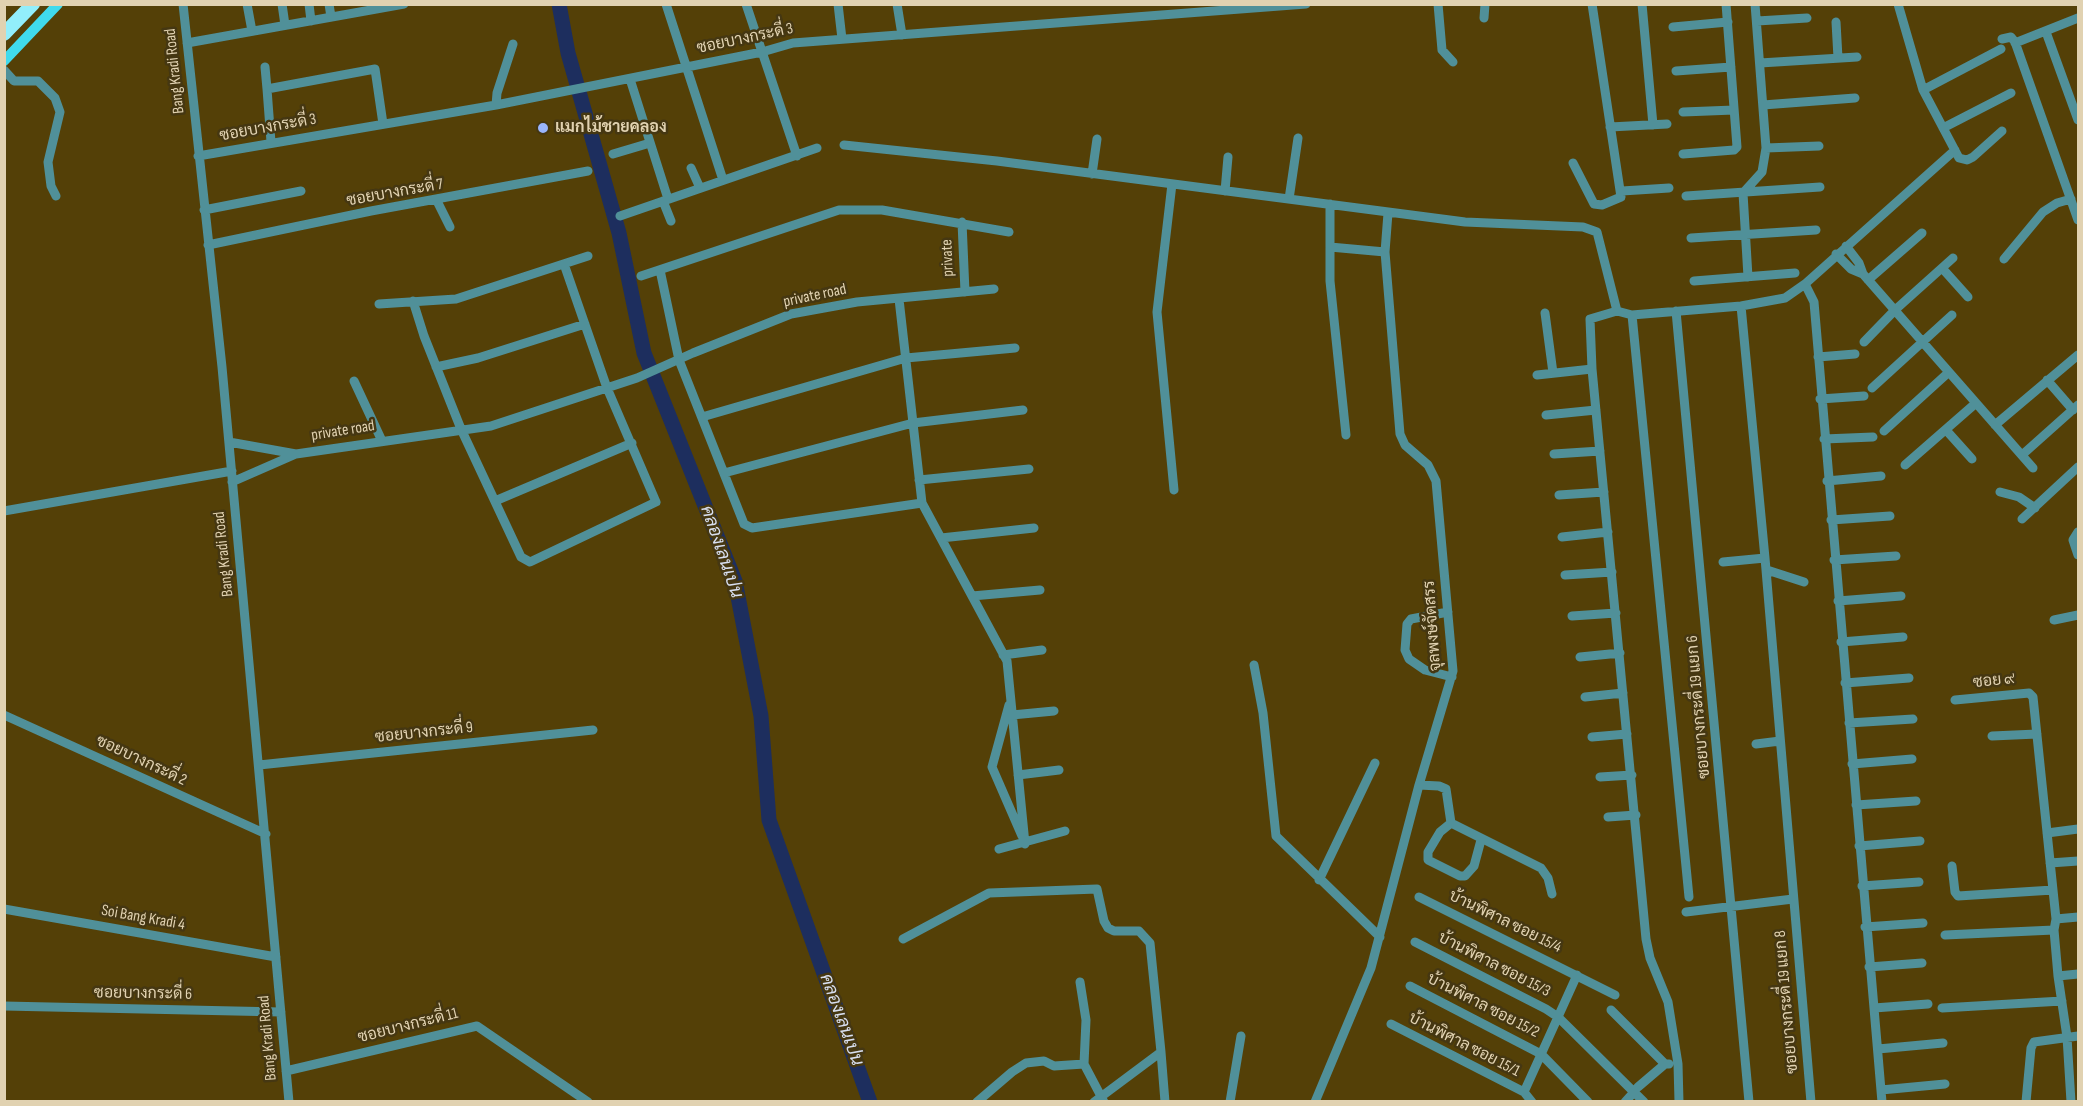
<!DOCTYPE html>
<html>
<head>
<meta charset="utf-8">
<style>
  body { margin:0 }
  #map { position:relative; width:2083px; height:1106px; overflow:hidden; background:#544007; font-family:"Sofia Sans Condensed",sans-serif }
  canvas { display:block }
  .frame { position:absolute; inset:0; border:6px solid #e1d2b1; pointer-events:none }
</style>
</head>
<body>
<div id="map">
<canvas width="2083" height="1106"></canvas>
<div class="frame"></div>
</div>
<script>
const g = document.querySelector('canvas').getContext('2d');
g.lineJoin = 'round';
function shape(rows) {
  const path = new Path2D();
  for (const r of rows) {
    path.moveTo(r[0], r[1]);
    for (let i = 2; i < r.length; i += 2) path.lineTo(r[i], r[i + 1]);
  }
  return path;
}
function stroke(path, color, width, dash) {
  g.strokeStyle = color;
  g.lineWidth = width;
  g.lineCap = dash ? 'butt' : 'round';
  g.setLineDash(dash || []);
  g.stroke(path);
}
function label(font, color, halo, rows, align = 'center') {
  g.font = font + ' "Sofia Sans Condensed",Sarabun,sans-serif';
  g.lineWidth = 5;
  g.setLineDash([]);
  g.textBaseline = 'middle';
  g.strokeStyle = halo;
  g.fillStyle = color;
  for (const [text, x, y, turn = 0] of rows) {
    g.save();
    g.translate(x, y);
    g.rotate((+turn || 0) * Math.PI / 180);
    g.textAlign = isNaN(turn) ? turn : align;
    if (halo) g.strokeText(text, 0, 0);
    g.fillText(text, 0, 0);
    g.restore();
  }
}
stroke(shape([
  [559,4,568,53,619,233,644,353,735,581,761,716,769,820,870,1102]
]), '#1d2e5e', 15);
stroke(shape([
  [183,4,222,367,289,1102],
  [247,4,252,31],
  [282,4,285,25],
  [309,4,311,21],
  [329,4,331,17],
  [666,4,723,180],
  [746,4,797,156],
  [838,4,842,39],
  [897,4,902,35],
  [1438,4,1442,50,1453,62],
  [1642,4,1653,125],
  [1898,4,1923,90,1959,158,1967,160,1973,157,2002,131],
  [1484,18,1485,4],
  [1757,21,1807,18],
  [1836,22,1838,58],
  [1673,27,1728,22],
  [2046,32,2078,120],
  [2002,39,2011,37,2015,42,2078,220],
  [187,43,404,4],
  [2015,43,2078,18],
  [1760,63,1857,57],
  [265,67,267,89],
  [4,70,14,81,38,81,55,98,60,112,48,162,51,186,56,196],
  [1676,71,1731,67],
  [630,79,668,199],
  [1923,90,2001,49],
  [496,105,497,93,513,44],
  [1763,105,1855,98],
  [1683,112,1734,110],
  [1610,127,1667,124],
  [1943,128,2011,93],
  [271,142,267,89,375,69,383,124],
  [844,145,997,161,1465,222,1583,227,1597,232,1617,311],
  [1766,148,1819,146],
  [613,154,650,143],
  [1683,154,1734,150,1737,147,1726,4],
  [198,156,496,105,762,52,793,43,1306,4],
  [1573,163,1594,204,1602,205,1621,197,1592,4],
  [691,168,700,188],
  [1092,174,1097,139],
  [1172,184,1157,312,1174,490],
  [1225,191,1228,157],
  [1622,191,1669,188],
  [1686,196,1820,187],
  [1289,199,1298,138],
  [437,201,450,227],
  [663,201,671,221],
  [1330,204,1330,281,1346,435],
  [204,210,301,191],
  [620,216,817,148],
  [962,222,965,292],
  [1691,238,1816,230],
  [208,245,371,211,588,171],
  [1846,246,1859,263,1863,274,2033,468],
  [1330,247,1385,252],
  [1836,254,1851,269,1863,274],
  [2004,259,2043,212,2057,203,2071,199],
  [1942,268,1968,297],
  [660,270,679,360,744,524,752,528,922,503],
  [641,276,839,210,882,210,1009,232],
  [1748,277,1743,193,1762,172,1766,148,1755,4],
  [1868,280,1922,233],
  [1694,281,1795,273],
  [1805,284,1814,302,1882,1102],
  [899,299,922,503,1007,661,1025,844],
  [413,301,424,336,461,429,521,557,530,562,656,502,607,388,564,264],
  [379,304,456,299,588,256],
  [1741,306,1765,558,1811,1102],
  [1676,311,1749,1102],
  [1545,313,1553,373],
  [1632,315,1689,897],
  [1864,342,1895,310,1953,258],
  [1818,357,1855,354],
  [436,367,478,358,585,324],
  [1537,375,1592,369],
  [2047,380,2073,410],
  [354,381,382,441],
  [1872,388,1952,315],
  [1820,399,1864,396],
  [1546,415,1596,410],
  [702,417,906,358,1015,348],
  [1995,425,2078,355],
  [1946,430,1972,459],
  [1884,431,1949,372],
  [1824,439,1873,437],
  [229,442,296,454,491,426,637,378,693,353,791,314,857,302,994,289],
  [1554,454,1600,451],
  [2022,455,2078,405],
  [1905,465,1976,403],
  [724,473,913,423,1023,410],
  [919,480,1029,469],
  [1827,481,1881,476],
  [232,482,296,454],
  [2000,492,2019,497,2035,508],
  [1559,495,1604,492],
  [495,501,632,443],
  [4,511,232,471],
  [2022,519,2078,467],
  [1831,520,1890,516],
  [2078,532,2073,540,2078,555],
  [1562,537,1608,532],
  [941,538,1034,528],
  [1834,560,1896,556],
  [1723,562,1765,558],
  [1767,570,1804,582],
  [1565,575,1612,572],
  [972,596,1040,590],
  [1838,601,1901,596],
  [1448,612,1411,619,1407,624,1405,650,1409,659,1425,670,1452,677],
  [1572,616,1616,613],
  [2054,620,2078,615],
  [1841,642,1903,637],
  [1003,655,1042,650],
  [1580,657,1620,653],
  [1254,665,1263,713,1276,836,1380,937],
  [1845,683,1909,678],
  [1585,697,1623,693],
  [1955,700,2029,693,2033,697,2056,919,2054,930,2058,976,2067,1037,2071,1102],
  [1009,705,992,767,1022,836],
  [4,715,266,834],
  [1012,715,1054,711],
  [1849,723,1913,719],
  [1992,736,2037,734],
  [1592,737,1627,734],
  [1756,744,1780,741],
  [1852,764,1912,759],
  [259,765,593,730],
  [1018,775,1059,770],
  [1600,777,1632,775],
  [1419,785,1439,786,1446,789,1451,823,1541,868,1548,878,1552,894],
  [1856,805,1916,801],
  [1608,817,1636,815],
  [1451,823,1440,832,1428,852,1428,860,1460,876,1465,876,1474,866,1481,840],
  [2047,833,2078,829],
  [1859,846,1920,841],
  [999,849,1065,831],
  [2050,863,2078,861],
  [1952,866,1955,892,1958,896,2053,890],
  [1319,880,1375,763],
  [1862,886,1919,882],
  [1419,897,1615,995],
  [4,909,276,957],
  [1686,912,1793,899],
  [2056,919,2078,917],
  [1865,927,1923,923],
  [1945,935,2054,930],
  [903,939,989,893,1097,889,1104,921,1108,928,1114,931,1139,931,1150,943,1161,1052],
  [1415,942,1546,1009,1558,1017,1644,1102],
  [1869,967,1922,963],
  [2058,976,2078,974],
  [1080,982,1086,1020,1084,1064,1104,1102],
  [1410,986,1541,1054,1588,1102],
  [4,1006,281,1012],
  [1874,1008,1928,1004],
  [1942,1008,2062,1001],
  [1611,1010,1665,1064],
  [1391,1024,1524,1092,1532,1102],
  [1878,1049,1943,1043],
  [286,1071,477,1026,588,1102],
  [1638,1087,1665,1064,1669,1064],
  [1881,1090,1945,1084],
  [1524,1092,1577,975],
  [977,1102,1012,1072,1026,1063,1044,1061,1054,1066,1084,1064],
  [1094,1102,1161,1052,1165,1102],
  [1230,1102,1241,1036],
  [1315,1102,1371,968,1419,785,1453,671,1436,481,1428,465,1405,445,1400,434,1385,252,1388,213],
  [1625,1102,1635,1091],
  [1679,1102,1678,1064,1668,1002,1650,958,1646,939,1592,369,1590,319,1617,311,1632,315,1741,306,1785,298,1805,284,1955,150],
  [2026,1102,2031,1048,2034,1042,2078,1036]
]), '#509099', 9);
stroke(shape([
  [4,61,58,4]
]), '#40daed', 10);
stroke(shape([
  [4,34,33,4]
]), '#92eefb', 14);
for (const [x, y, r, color] of [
  [543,128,6,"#99b5fd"]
]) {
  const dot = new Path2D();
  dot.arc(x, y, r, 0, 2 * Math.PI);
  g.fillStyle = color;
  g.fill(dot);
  stroke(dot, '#453712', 2);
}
label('16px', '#e1d2b1', '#453712', [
  ["ซอยบางกระดี่ 3",745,39,-12],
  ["Bang Kradi Road",175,71,-96],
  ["ซอยบางกระดี่ 3",268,128,-10],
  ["ซอยบางกระดี่ 7",395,193,-10],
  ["private",948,258,-92],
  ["private road",815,296,-12],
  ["private road",343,431,-9],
  ["Bang Kradi Road",224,554,-96],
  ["จุลพงษ์จัดสรร",1433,626,-94],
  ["ซอย ๙",1994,681,-6],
  ["ซอยบางกระดี่ 19 แยก 6",1699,707,-95],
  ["ซอยบางกระดี่ 9",424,733,-6],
  ["ซอยบางกระดี่ 2",141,761,25],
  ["Soi Bang Kradi 4",143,918,10],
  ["บ้านพิศาล ซอย 15/4",1505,922,26],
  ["บ้านพิศาล ซอย 15/3",1494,965,27],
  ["ซอยบางกระดี่ 6",143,994,1],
  ["ซอยบางกระดี่ 19 แยก 8",1787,1002,-95],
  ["บ้านพิศาล ซอย 15/2",1483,1006,27],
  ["ซอยบางกระดี่ 11",408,1026,-14],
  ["Bang Kradi Road",268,1038,-95],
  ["บ้านพิศาล ซอย 15/1",1464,1045,27]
]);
label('bold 16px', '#e1d2b1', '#453712', [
  ["แมกไม้ชายคลอง",555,128]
], 'left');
label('italic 18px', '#d8dff0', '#453712', [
  ["คลองเลนเปน",721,552,71],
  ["คลองเลนเปน",841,1020,70]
]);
</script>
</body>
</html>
